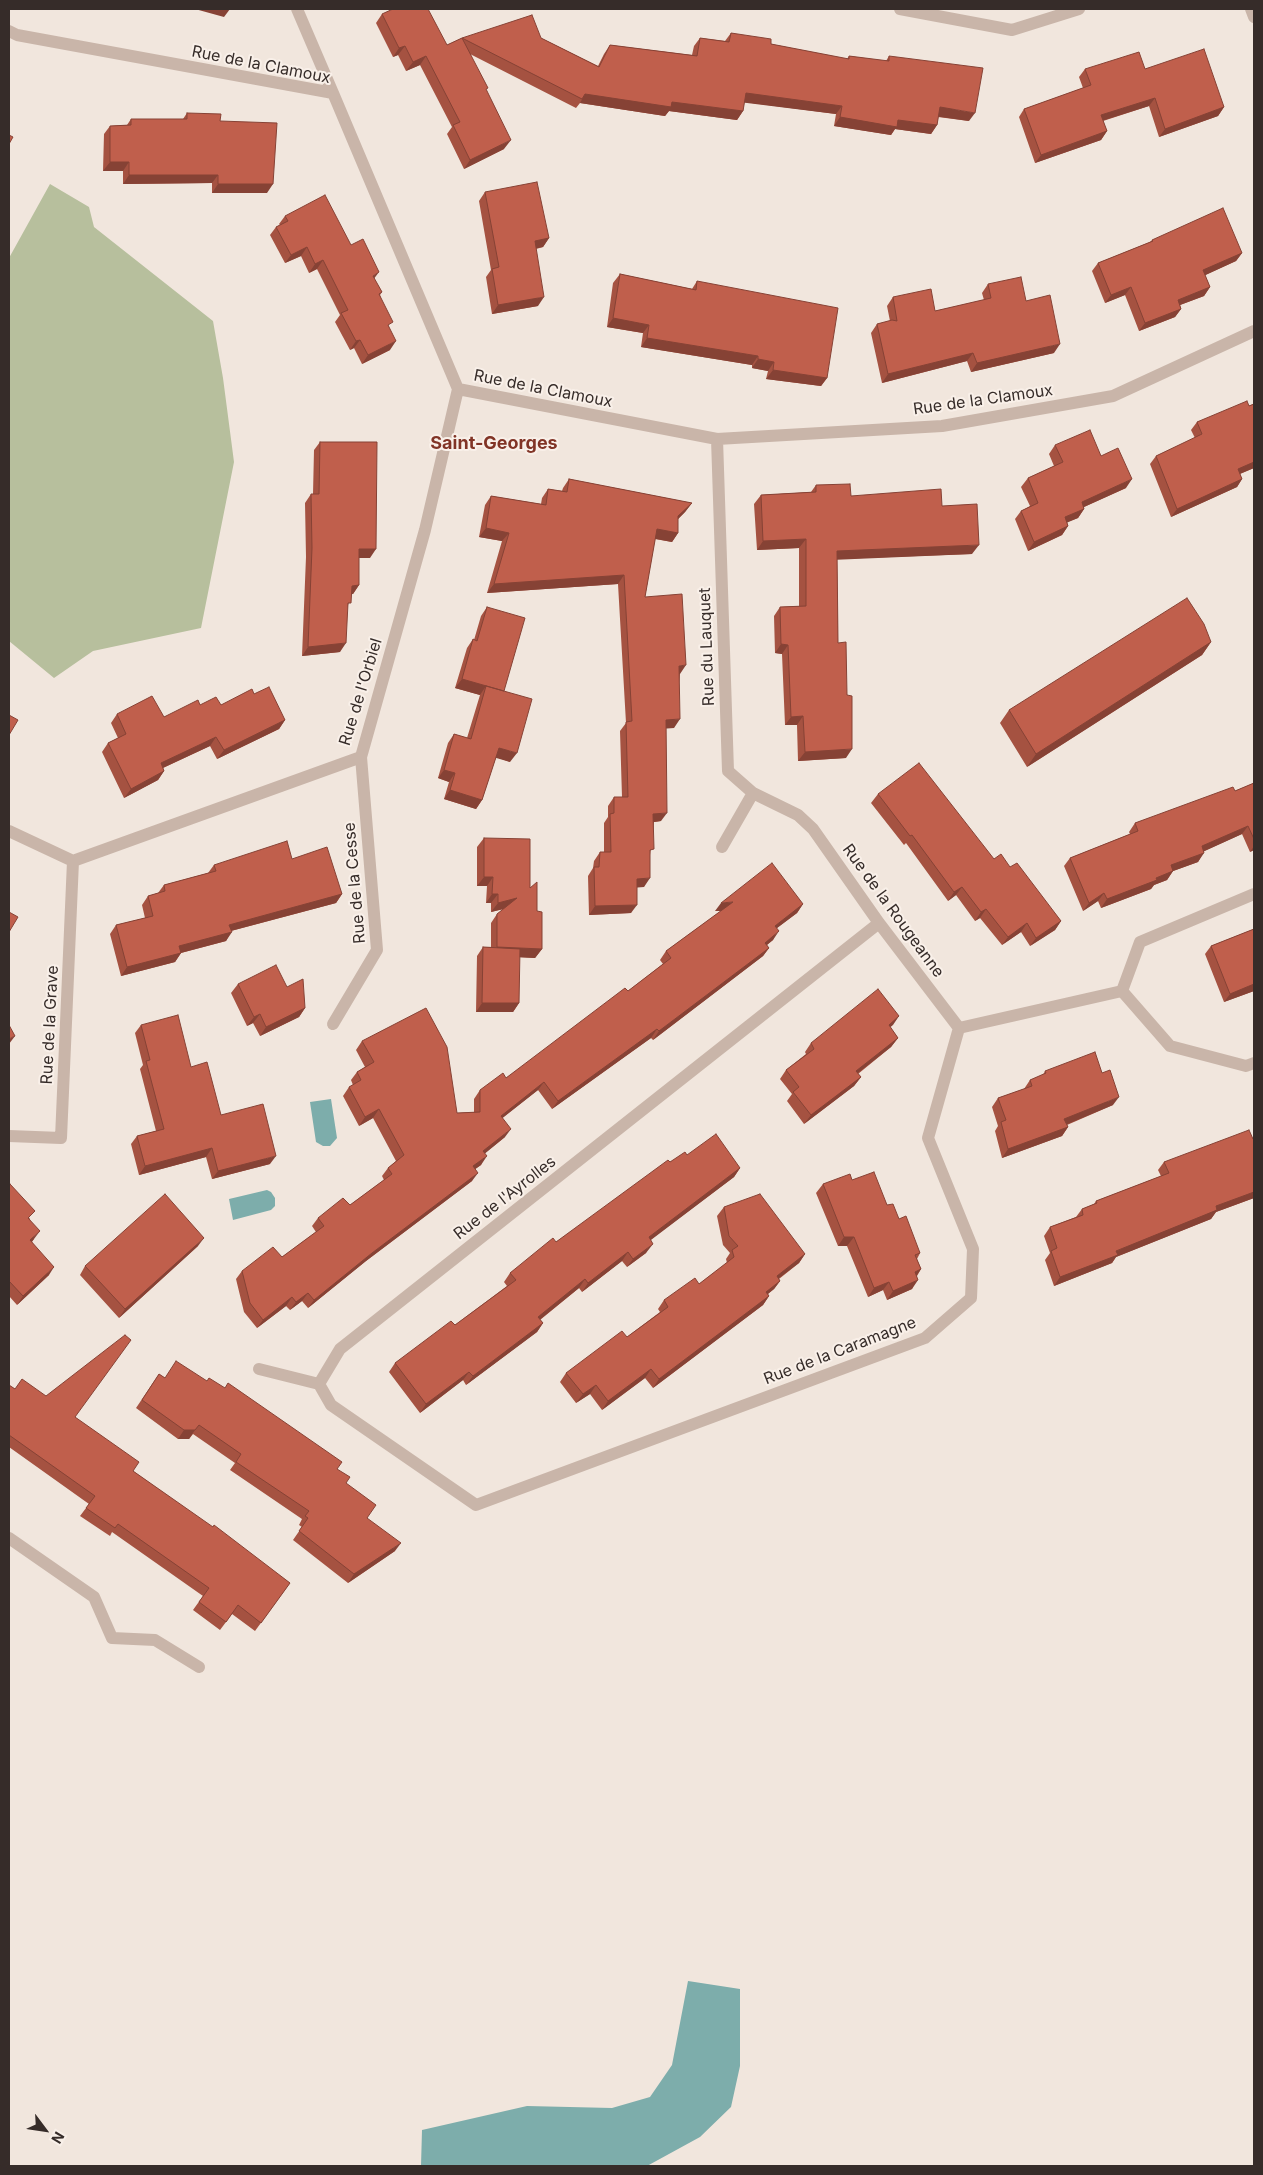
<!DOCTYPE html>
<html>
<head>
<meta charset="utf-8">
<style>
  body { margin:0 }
  #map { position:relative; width:1263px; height:2175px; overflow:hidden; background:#f1e6dd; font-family:Inter,sans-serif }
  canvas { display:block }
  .frame { position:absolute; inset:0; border:10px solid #362c29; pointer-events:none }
  .north { position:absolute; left:20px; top:2105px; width:50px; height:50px; -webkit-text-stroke:4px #f9f0e9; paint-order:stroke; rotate:121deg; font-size:14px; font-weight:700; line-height:20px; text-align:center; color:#362c29 }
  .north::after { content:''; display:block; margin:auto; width:18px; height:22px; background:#362c29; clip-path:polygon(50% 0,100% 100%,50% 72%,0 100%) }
</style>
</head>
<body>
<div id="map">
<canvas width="1263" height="2175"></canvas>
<div class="frame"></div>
<div class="north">N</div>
</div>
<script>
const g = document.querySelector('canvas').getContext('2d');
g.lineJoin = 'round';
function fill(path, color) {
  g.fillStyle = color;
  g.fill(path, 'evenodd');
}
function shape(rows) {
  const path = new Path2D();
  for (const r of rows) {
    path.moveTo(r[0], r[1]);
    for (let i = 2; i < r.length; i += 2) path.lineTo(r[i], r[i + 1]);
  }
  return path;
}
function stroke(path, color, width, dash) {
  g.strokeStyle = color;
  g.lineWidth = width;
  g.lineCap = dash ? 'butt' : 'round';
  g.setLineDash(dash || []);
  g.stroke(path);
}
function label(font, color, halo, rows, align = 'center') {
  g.font = font + ' Inter,sans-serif';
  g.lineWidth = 4;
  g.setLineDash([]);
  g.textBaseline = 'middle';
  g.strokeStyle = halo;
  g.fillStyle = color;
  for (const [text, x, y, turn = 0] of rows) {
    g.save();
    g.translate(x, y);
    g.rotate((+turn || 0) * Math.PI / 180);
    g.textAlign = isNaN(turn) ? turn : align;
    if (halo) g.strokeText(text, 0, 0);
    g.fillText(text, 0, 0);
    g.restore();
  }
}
fill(shape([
  [50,184,89,207,94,227,213,321,223,378,234,462,201,628,93,651,54,678,9,641,9,258]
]), '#b7bf9d');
fill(shape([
  [331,1099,337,1138,330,1146,323,1146,316,1142,310,1102],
  [267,1190,271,1192,275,1198,275,1206,271,1210,233,1220,229,1199],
  [688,1981,740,1989,740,2066,731,2107,700,2137,647,2166,421,2166,422,2130,527,2106,612,2108,650,2097,672,2065]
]), '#7dadab');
stroke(shape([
  [297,9,333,93],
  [900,9,1012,30,1079,9],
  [1251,9,1254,17],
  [9,31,17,35,333,93,458,389,717,439,942,426,1113,396,1254,331],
  [717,439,728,771,753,793,798,815,813,829,879,923,959,1028],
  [9,831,73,861,361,757,425,530,458,389],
  [722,847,753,793],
  [879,923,340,1349,319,1384,331,1405,476,1505,925,1338,971,1298,973,1249,928,1138,959,1028,1122,991,1170,1046,1246,1066,1254,1063],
  [1122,991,1140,942,1254,894],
  [333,1024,377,950,361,757],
  [9,1136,61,1138,73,861],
  [259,1369,319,1384],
  [9,1538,94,1597,112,1638,155,1640,199,1667]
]), '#c9b5a9', 12);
fill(shape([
  [382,14,447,45,462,38,541,38,598,66,604,54,610,45,692,55,694,46,700,38,725,41,731,33,771,44,847,59,849,56,886,61,889,56,969,121,938,117,937,125,931,134,895,129,891,135,834,126,836,114,744,102,743,111,737,120,669,111,665,116,580,103,576,108,470,54,486,91,504,149,464,169,447,134,452,127,420,65,406,71,398,55,393,57,376,23],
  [1085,69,1145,69,1224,107,1218,116,1159,137,1149,106,1103,121,1107,131,1101,140,1035,163,1019,117,1024,109,1083,88,1079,77],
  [187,113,220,121,267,193,212,193,212,183,123,184,123,171,103,171,104,134,110,126,127,125,131,119,183,119],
  [485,192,549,238,543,247,536,249,538,306,492,314,486,277,491,270,479,201],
  [285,216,351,245,374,279,382,292,380,295,389,328,390,350,362,364,354,348,350,350,335,322,340,315,317,269,309,273,301,256,285,263,270,235,276,227,280,225,279,224],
  [1152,240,1242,253,1236,261,1205,275,1210,287,1204,296,1180,305,1181,309,1175,317,1139,331,1125,295,1105,303,1092,271,1098,263,1150,242],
  [620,274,692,289,697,281,827,378,821,386,766,379,768,371,752,368,752,365,641,347,643,333,607,327,613,283],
  [988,284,1026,301,1054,353,971,372,967,361,882,383,871,333,877,324,890,321,887,306,893,297,935,311,984,300,982,293],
  [1254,404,1254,468,1240,474,1242,479,1237,487,1171,517,1150,464,1156,456,1195,438,1191,430,1197,422],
  [320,442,370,558,359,558,359,585,353,594,351,594,347,609,340,652,302,656,306,557,305,503,311,494,313,494,314,450],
  [1055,445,1101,456,1126,488,1084,507,1084,509,1078,518,1067,522,1068,526,1062,535,1028,551,1015,519,1021,511,1030,506,1021,487,1028,478,1054,466,1049,454],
  [569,479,692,503,685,512,678,519,678,533,672,542,655,539,645,597,680,674,674,728,666,728,661,821,654,822,650,855,644,887,637,887,631,913,589,915,588,876,593,868,594,861,600,852,604,852,604,823,608,817,608,806,614,797,622,797,620,731,626,723,618,584,487,593,502,541,479,537,485,505,491,496,541,504,542,498,548,489,562,491,563,488],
  [816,485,851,496,942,506,972,554,837,559,838,643,846,758,798,761,797,725,785,725,782,654,775,653,774,616,780,607,799,606,799,548,757,550,754,504,761,495,811,492],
  [487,607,503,691,510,762,496,757,482,800,476,809,444,799,449,782,438,778,448,743,454,734,467,738,480,695,455,688,467,648,473,639,474,640,481,616],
  [1211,642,1202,655,1027,767,1000,723,1009,710],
  [254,694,285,720,279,729,217,759,210,746,163,768,164,771,158,780,124,798,102,752,108,743,118,738,111,723,117,714,164,717,200,705,221,705],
  [1254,783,1254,850,1250,852,1242,834,1204,851,1198,862,1173,871,1167,880,1154,885,1151,889,1101,908,1098,901,1083,911,1064,866,1070,858,1130,834,1129,832,1135,823,1235,791],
  [878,794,994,859,1010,867,1061,921,1055,930,1030,946,1021,932,1002,945,980,918,975,921,956,895,948,901,906,843,904,845,871,803],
  [484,838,530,888,537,911,542,949,535,958,519,957,519,1003,513,1012,476,1012,477,956,483,947,491,947,491,923,497,914,504,909,491,912,491,903,486,903,487,886,477,886,477,847],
  [292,859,342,894,336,903,231,931,226,941,181,953,175,962,121,976,110,934,116,925,145,918,142,905,148,896,158,893,164,885,208,873,214,865],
  [803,904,797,913,777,928,773,940,767,945,769,948,763,956,653,1040,651,1038,552,1109,538,1090,502,1118,505,1137,485,1153,481,1165,475,1169,472,1181,366,1261,308,1308,302,1301,290,1310,286,1306,257,1328,244,1312,236,1279,242,1271,282,1257,316,1232,312,1226,318,1218,350,1205,384,1180,382,1176,388,1168,396,1161,373,1118,359,1126,343,1096,349,1087,353,1085,351,1080,357,1072,365,1067,356,1050,362,1041,457,1113,474,1112,474,1099,480,1090,506,1078,628,991,663,964,660,960,666,951,721,911,715,911],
  [1254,929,1254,991,1224,1002,1205,954,1211,946],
  [238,984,287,987,305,1008,299,1017,260,1036,253,1023,247,1026,231,993],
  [899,1016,890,1027,898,1038,891,1047,858,1074,861,1077,854,1086,804,1124,787,1101,792,1094,780,1079,786,1070,806,1054,805,1052,811,1043],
  [141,1025,191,1067,221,1115,270,1164,212,1179,206,1157,139,1175,131,1144,137,1136,156,1131,140,1069,143,1065,135,1033],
  [1045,1071,1113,1105,1067,1125,1068,1127,1062,1136,1002,1158,995,1131,998,1126,992,1107,998,1098,1024,1089,1030,1080,1043,1075],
  [1254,1138,1254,1198,1216,1212,1211,1219,1116,1257,1112,1263,1054,1286,1045,1260,1050,1253,1044,1236,1050,1227,1076,1217,1082,1209,1094,1204,1096,1201,1161,1176,1158,1170,1164,1162],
  [687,1155,740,1168,734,1177,650,1240,646,1253,627,1267,622,1261,582,1292,579,1288,540,1320,543,1323,537,1332,466,1385,463,1380,420,1413,389,1372,395,1363,455,1325,507,1286,504,1282,510,1273,556,1242,670,1162],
  [852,1180,887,1205,920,1253,917,1259,921,1269,917,1276,912,1289,887,1300,883,1290,868,1297,847,1246,838,1246,816,1193,823,1184],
  [9,1185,30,1219,34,1239,32,1242,49,1275,17,1305,9,1296],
  [724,1207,805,1254,799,1263,779,1279,780,1281,774,1289,768,1294,769,1296,763,1305,653,1388,645,1378,602,1410,590,1394,576,1403,560,1382,566,1373,627,1337,660,1312,658,1309,664,1300,699,1284,727,1263,726,1259,730,1253,723,1245,717,1216],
  [198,1246,119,1318,80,1275,85,1266],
  [159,1374,165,1378,337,1469,367,1518,395,1551,348,1583,293,1540,302,1527,299,1525,302,1519,230,1470,235,1463,193,1434,189,1439,178,1439,136,1408],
  [9,1385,15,1389,75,1417,133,1471,290,1583,255,1631,232,1614,220,1630,193,1610,203,1596,112,1532,110,1536,80,1516,89,1504,9,1447]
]), '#a55241');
fill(shape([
  [195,9,230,9,224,17],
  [405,46,398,55,393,57,399,48],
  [426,56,420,65,406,71,413,62],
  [746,93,842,106,836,114,739,102],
  [585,94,672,102,743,111,737,120,669,111,665,116,580,103],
  [1155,98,1149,106,1095,123,1101,115],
  [940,107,975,113,969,121,934,116],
  [1224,107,1218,116,1159,137,1165,129],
  [840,117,898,120,937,125,931,134,895,129,891,135,834,126],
  [1107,131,1101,140,1035,163,1041,155],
  [511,140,504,149,464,169,470,160],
  [110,162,129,162,123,171,103,171],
  [129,175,218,175,212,183,123,184],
  [218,184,273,184,267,193,212,193],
  [549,238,543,247,528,250,535,241],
  [307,247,301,256,285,263,291,255],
  [1242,253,1236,261,1197,279,1203,270],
  [323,260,317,269,309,273,315,264],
  [379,272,373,280,373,276],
  [1131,287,1125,295,1105,303,1111,295],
  [1210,287,1204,296,1172,308,1178,300],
  [544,297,538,306,492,314,498,305],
  [1181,309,1175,317,1139,331,1145,323],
  [613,318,649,325,643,333,607,327],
  [647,338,758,356,752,365,641,347],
  [360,340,354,348,350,350,356,341],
  [396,341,390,350,362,364,368,355],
  [1060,344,1054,353,971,372,977,363],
  [973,353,967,361,882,383,888,374],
  [758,359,774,362,768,371,752,368],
  [773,370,827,378,821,386,766,379],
  [1254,462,1254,468,1232,477,1238,469],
  [1132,479,1126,488,1075,511,1082,502],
  [1242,479,1237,487,1171,517,1177,509],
  [692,503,685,512,672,525,678,516],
  [1084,509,1078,518,1059,526,1065,517],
  [1068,526,1062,535,1028,551,1034,542],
  [486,528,509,533,502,541,479,537],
  [657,529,678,533,672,542,651,538],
  [806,539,799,548,757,550,763,541],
  [979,545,972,554,831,560,837,551],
  [359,549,376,549,370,558,353,558],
  [624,575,618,584,487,593,494,584],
  [359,585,353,594,346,595,352,586],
  [1211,642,1202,655,1027,767,1036,754],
  [346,643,340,652,302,656,308,647],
  [781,644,788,645,782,654,775,653],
  [686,665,680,674,673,675,679,666],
  [462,679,504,691,486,686,480,695,455,688],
  [803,716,797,725,785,725,791,717],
  [680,719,674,728,660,729,666,720],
  [285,720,279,729,217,759,224,750],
  [216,737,210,746,154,772,161,763],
  [499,748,517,753,510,762,493,757],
  [852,749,846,758,798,761,805,752],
  [444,770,455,773,449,782,438,778],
  [164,771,158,780,124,798,131,789],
  [450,790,482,800,476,809,444,799],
  [667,813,661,821,647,823,653,814],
  [1248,826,1242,834,1196,855,1202,846],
  [1254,846,1254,850,1250,852],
  [1204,853,1198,862,1165,874,1171,865],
  [1173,871,1167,880,1154,885,1151,889,1101,908,1107,899,1156,878],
  [484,877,493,877,487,886,477,886],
  [650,878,644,887,631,888,637,879],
  [962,887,956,895,948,901,954,892],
  [1104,893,1098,901,1083,911,1089,903],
  [342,894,336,903,223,933,229,925],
  [492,894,498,894,491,903,486,903],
  [517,898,511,907,491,912,498,903],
  [733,902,727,911,715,911,721,903],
  [803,904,797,913,769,934,775,926],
  [637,905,631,913,589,915,595,906],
  [986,909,980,918,975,921,981,912],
  [1061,921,1055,930,1030,946,1036,938],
  [1027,923,1021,932,1002,945,1008,937],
  [779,931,773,940,759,951,765,943],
  [232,932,226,941,173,955,179,946],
  [497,947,542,949,535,958,491,956],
  [769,948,763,956,653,1040,659,1031],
  [181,953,175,962,121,976,127,967],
  [1254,984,1254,991,1224,1002,1230,994],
  [482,1003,519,1003,513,1012,476,1012],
  [305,1008,299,1017,260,1036,266,1027],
  [260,1014,253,1023,247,1026,254,1017],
  [899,1016,893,1025,882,1034,889,1025],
  [657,1029,651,1038,552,1109,558,1101],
  [15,1036,9,1044,9,1039],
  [898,1038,891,1047,849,1080,856,1071],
  [861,1077,854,1086,804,1124,811,1115],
  [544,1082,538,1090,495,1124,501,1116],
  [1119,1097,1113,1105,1058,1128,1064,1119],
  [379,1109,373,1118,359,1126,365,1117],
  [1068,1127,1062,1136,1002,1158,1008,1149],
  [511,1129,505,1137,477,1160,483,1151],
  [212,1148,206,1157,139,1175,145,1166],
  [276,1156,270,1164,212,1179,218,1171],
  [487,1156,481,1165,467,1175,473,1166],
  [740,1168,734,1177,643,1246,649,1237],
  [478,1173,472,1181,366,1261,308,1308,314,1300,372,1253],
  [1254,1192,1254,1198,1216,1212,1211,1219,1116,1257,1112,1263,1054,1286,1060,1277,1216,1206],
  [40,1231,34,1239,25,1249,30,1240],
  [844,1237,854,1237,847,1246,838,1246],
  [204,1238,198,1246,119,1318,125,1309],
  [653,1244,646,1253,627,1267,633,1259],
  [628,1252,622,1261,582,1292,588,1283],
  [805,1254,799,1263,771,1284,777,1276],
  [54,1267,49,1275,17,1305,23,1296],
  [921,1269,915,1278,915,1272],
  [585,1279,579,1288,532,1326,538,1317],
  [918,1280,912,1289,887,1300,893,1291],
  [780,1281,774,1289,760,1300,766,1292],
  [889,1282,883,1290,868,1297,874,1288],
  [308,1293,302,1301,290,1310,296,1302],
  [769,1296,763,1305,653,1388,659,1379],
  [292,1297,286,1306,257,1328,263,1320],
  [543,1323,537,1332,466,1385,473,1376],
  [651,1369,645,1378,602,1410,608,1401],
  [469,1372,463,1380,420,1413,426,1404],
  [596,1385,590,1394,576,1403,583,1394],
  [184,1430,195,1430,189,1439,178,1439],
  [401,1543,395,1551,348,1583,354,1574]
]), '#864235');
const building = shape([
  [393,9,428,9,447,45,462,38,488,88,486,89,511,140,470,160,453,125,460,122,426,56,413,62,405,46,399,48,382,14,393,9],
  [532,15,541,38,599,67,610,45,697,56,700,38,729,42,731,33,771,39,771,44,849,59,849,56,889,61,889,56,983,68,975,113,940,107,937,125,898,120,897,127,840,117,842,106,746,93,743,111,672,102,671,107,585,94,582,99,462,38,532,15],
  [1204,49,1224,107,1165,129,1155,98,1101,115,1107,131,1041,155,1024,109,1091,85,1085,69,1139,52,1145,69,1204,49],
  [187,113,221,114,220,121,277,123,273,184,218,184,218,175,129,175,129,162,110,162,110,126,131,125,131,119,187,119,187,113],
  [9,135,13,137,9,144,9,135],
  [537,182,549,238,535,241,544,297,498,305,492,269,499,267,485,192,537,182],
  [325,195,351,245,363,239,379,272,373,276,382,292,379,294,393,322,388,325,396,341,368,355,360,340,356,341,341,313,348,310,323,260,315,264,307,247,291,255,276,227,288,221,285,216,325,195],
  [1223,208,1242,253,1203,270,1210,287,1178,300,1181,309,1145,323,1131,287,1111,295,1098,263,1153,241,1152,240,1223,208],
  [620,274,696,290,697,281,838,308,827,378,773,370,774,362,758,359,758,356,647,338,649,325,613,318,620,274],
  [1021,277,1026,301,1050,295,1060,344,977,363,973,353,888,374,877,324,892,320,897,321,893,297,931,289,935,311,991,298,988,284,1021,277],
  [1247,401,1249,406,1254,404,1254,462,1238,469,1242,479,1177,509,1156,456,1202,434,1197,422,1247,401],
  [1090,430,1101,456,1118,448,1132,479,1082,502,1084,509,1065,517,1068,526,1034,542,1021,511,1038,503,1028,478,1063,462,1055,445,1090,430],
  [320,442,377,442,376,549,359,549,359,585,352,586,351,603,348,603,346,643,308,647,312,548,311,494,319,494,320,442],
  [569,479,692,503,678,516,678,533,657,529,645,597,682,594,686,665,679,666,680,719,666,720,667,813,653,814,654,849,650,850,650,878,637,879,637,905,595,906,594,867,599,867,600,852,611,852,610,814,614,813,614,797,628,797,626,722,632,721,624,575,494,584,509,533,486,528,491,496,546,505,548,489,567,492,569,479],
  [850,484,851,496,941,489,942,506,977,504,979,545,837,551,838,643,846,642,847,695,852,696,852,749,805,752,803,716,791,717,788,645,781,644,780,607,806,606,806,539,763,541,761,495,816,492,816,485,850,484],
  [1187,598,1204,624,1211,642,1036,754,1009,710,1187,598],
  [487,607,525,618,504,691,462,679,473,639,477,641,487,607],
  [486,686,532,699,517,753,499,748,482,800,450,790,455,773,444,770,454,734,471,739,486,686],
  [269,687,285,720,224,750,216,737,161,763,164,771,131,789,108,743,126,734,117,714,152,696,164,717,198,700,200,705,216,697,221,705,252,689,254,694,269,687],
  [9,715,18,720,9,735,9,715],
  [919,763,994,859,1001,854,1010,867,1017,863,1061,921,1036,938,1027,923,1008,937,986,909,981,912,962,887,954,892,912,835,910,836,878,794,919,763],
  [1254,783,1254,839,1248,826,1202,846,1204,853,1171,865,1173,871,1156,878,1157,880,1107,899,1104,893,1089,903,1070,858,1138,831,1135,823,1233,787,1235,791,1254,783],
  [484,838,530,839,530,888,537,882,537,911,542,912,542,949,497,947,497,914,517,898,498,903,498,894,492,894,493,877,484,877,484,838],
  [287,841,292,859,327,847,342,894,229,925,232,932,179,946,181,953,127,967,116,925,153,916,148,896,165,891,164,885,216,871,214,865,287,841],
  [772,863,803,904,775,926,779,931,765,943,769,948,659,1031,657,1029,558,1101,544,1082,501,1116,511,1129,483,1151,487,1156,473,1166,478,1173,372,1253,314,1300,308,1293,296,1302,292,1297,263,1320,250,1303,242,1271,273,1247,282,1257,324,1226,318,1218,343,1198,350,1205,392,1174,388,1168,404,1155,379,1109,365,1117,349,1087,361,1080,357,1072,374,1062,362,1041,426,1008,447,1047,457,1113,480,1112,480,1090,503,1073,506,1078,625,988,628,991,671,958,666,951,733,902,721,903,772,863],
  [9,912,18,917,9,932,9,912],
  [1254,929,1254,984,1230,994,1211,946,1254,929],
  [483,947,520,949,519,1003,482,1003,483,947],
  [276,965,287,987,303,979,305,1008,266,1027,260,1014,254,1017,238,984,276,965],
  [878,989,899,1016,889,1025,898,1038,856,1071,861,1077,811,1115,793,1092,799,1087,786,1070,814,1049,811,1043,878,989],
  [178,1015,191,1067,207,1062,221,1115,263,1104,276,1156,218,1171,212,1148,145,1166,137,1136,164,1129,146,1061,150,1060,141,1025,178,1015],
  [9,1025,15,1036,9,1039,9,1025],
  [1095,1052,1102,1073,1110,1070,1119,1097,1064,1119,1068,1127,1008,1149,1001,1122,1006,1120,998,1098,1032,1086,1030,1080,1046,1073,1045,1071,1095,1052],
  [1249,1130,1253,1139,1254,1138,1254,1192,1216,1206,1217,1210,1116,1251,1118,1255,1060,1277,1051,1251,1057,1248,1050,1227,1083,1215,1082,1209,1097,1203,1096,1201,1169,1173,1164,1162,1249,1130],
  [716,1134,740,1168,649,1237,653,1244,633,1259,628,1252,588,1283,585,1279,538,1317,543,1323,473,1376,469,1372,426,1404,395,1363,451,1321,455,1325,516,1280,510,1273,553,1238,556,1242,668,1160,670,1162,685,1152,687,1155,716,1134],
  [874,1172,887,1205,893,1204,899,1219,906,1216,920,1253,915,1255,921,1269,915,1272,918,1280,893,1291,889,1282,874,1288,854,1237,844,1237,823,1184,850,1174,852,1180,874,1172],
  [10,1184,35,1211,28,1218,40,1231,30,1240,54,1267,23,1296,9,1281,9,1185,10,1184],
  [165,1194,204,1238,125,1309,85,1266,165,1194],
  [760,1194,805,1254,777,1276,780,1281,766,1292,769,1296,659,1379,651,1369,608,1401,596,1385,583,1394,566,1373,622,1331,627,1337,668,1307,664,1300,695,1278,699,1284,734,1257,732,1250,738,1246,729,1236,724,1207,760,1194],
  [125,1335,131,1340,75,1417,139,1462,133,1471,213,1527,214,1525,290,1583,261,1623,238,1605,226,1622,199,1602,209,1588,118,1524,115,1528,86,1508,95,1496,9,1435,9,1385,15,1389,22,1379,46,1396,125,1335],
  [176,1361,207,1381,209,1378,225,1388,228,1383,342,1462,337,1469,350,1477,346,1483,376,1505,367,1518,401,1543,354,1574,299,1531,308,1518,305,1516,309,1511,236,1462,241,1454,199,1425,195,1430,184,1430,142,1400,159,1374,165,1378,176,1361]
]);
fill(building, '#c05f4c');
stroke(building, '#864235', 1);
label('16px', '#362c29', '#f9f0e9', [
  ["Rue de la Clamoux",261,65,11],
  ["Rue de la Clamoux",543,389,11],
  ["Rue de la Clamoux",983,400,-8],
  ["Rue du Lauquet",707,647,-92],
  ["Rue de l'Orbiel",361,692,-73],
  ["Rue de la Cesse",355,883,-95],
  ["Rue de la Rougeanne",893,911,54],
  ["Rue de la Grave",50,1025,-87],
  ["Rue de l'Ayrolles",505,1198,-38],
  ["Rue de la Caramagne",840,1351,-21]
]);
label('bold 18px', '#813426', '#f9f0e9', [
  ["Saint-Georges",494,444]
]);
</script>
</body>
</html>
